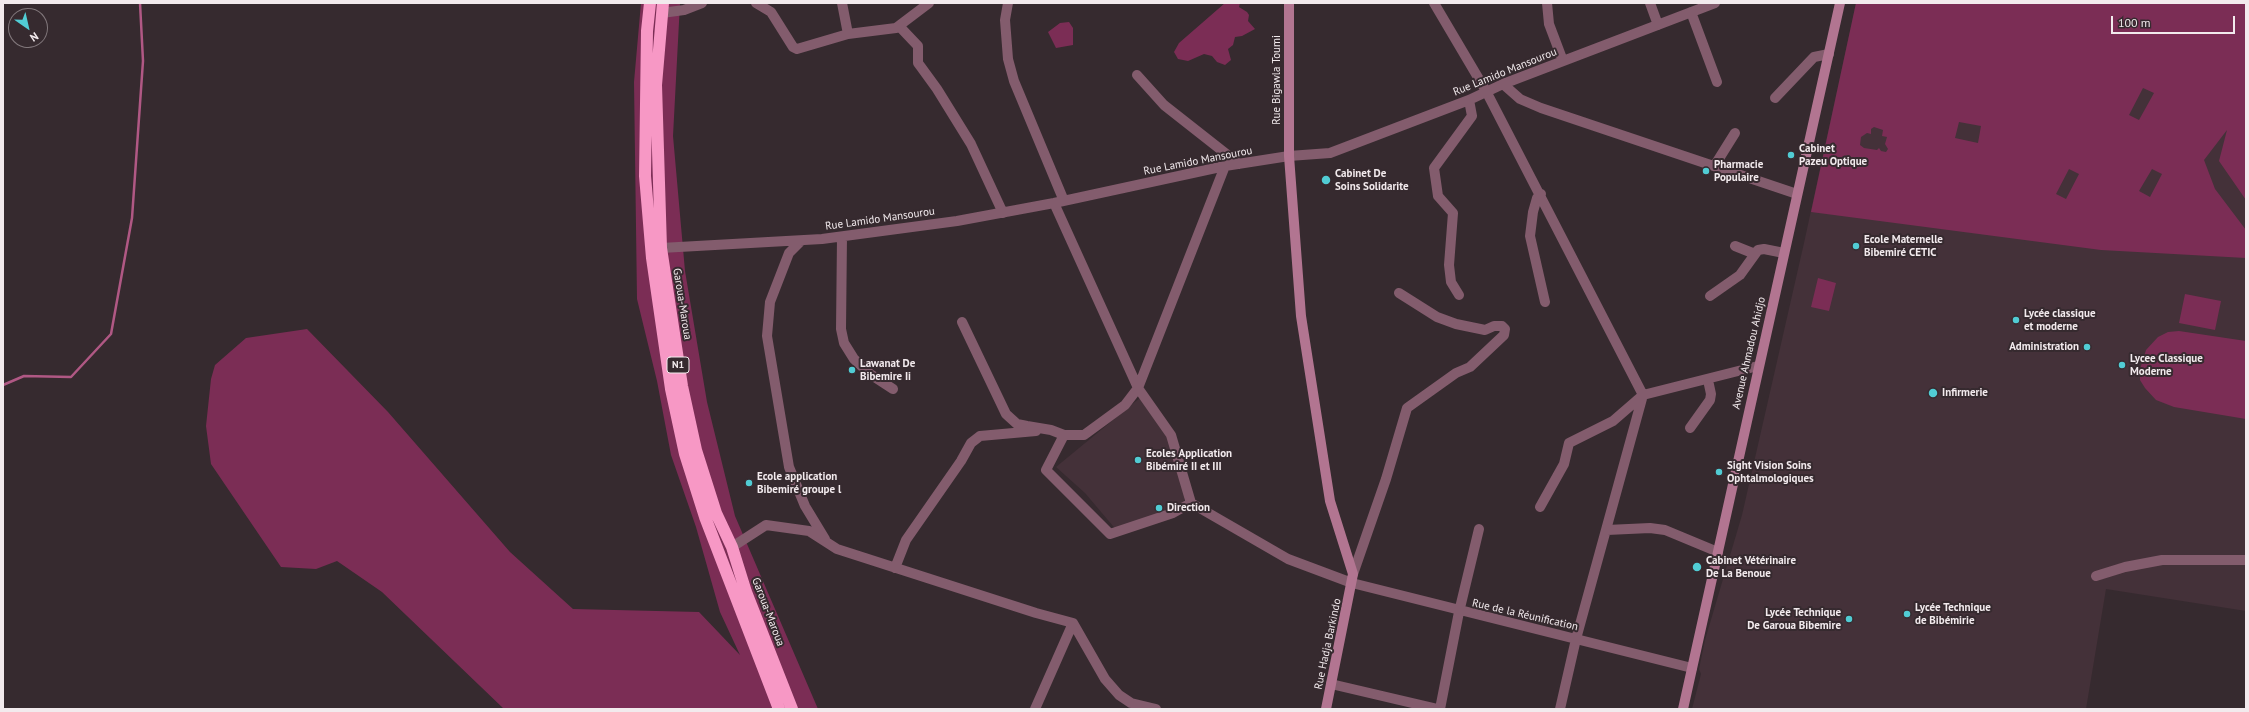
<!DOCTYPE html>
<html>
<head>
<meta charset="utf-8">
<style>
  body { margin:0 }
  #map { position:relative; width:2249px; height:712px; overflow:hidden; background:#362a2f; font-family:"PT Sans",sans-serif }
  canvas { display:block }
  .frame { position:absolute; inset:0; border:4px solid #f2eaed; pointer-events:none }
  .north { position:absolute; left:8px; top:8px; width:40px; height:40px; box-sizing:border-box; background:#362a2f; border:1px solid #81777b; border-radius:50%; rotate:146deg; font-size:11px; font-weight:700; line-height:16px; text-align:center; color:#f2eaed }
  .north::after { content:''; display:block; margin:auto; width:14px; height:18px; background:#51ccd4; clip-path:polygon(50% 0,100% 100%,50% 72%,0 100%) }
  .scale { position:absolute; left:2111px; top:16px; width:124px; height:18px; box-sizing:border-box; border:2px solid #f2eaed; border-top:0; padding-left:5px; font-size:12px; line-height:14px; white-space:nowrap; color:#f2eaed; -webkit-text-stroke:3px #362a2f; paint-order:stroke }
</style>
</head>
<body>
<div id="map">
<canvas width="2249" height="712"></canvas>
<div class="frame"></div>
<div class="north">N</div>
<div class="scale">100 m</div>
</div>
<script>
const g = document.querySelector('canvas').getContext('2d');
g.lineJoin = 'round';
function fill(path, color) {
  g.fillStyle = color;
  g.fill(path, 'evenodd');
}
function shape(rows) {
  const path = new Path2D();
  for (const r of rows) {
    path.moveTo(r[0], r[1]);
    for (let i = 2; i < r.length; i += 2) path.lineTo(r[i], r[i + 1]);
  }
  return path;
}
function stroke(path, color, width, dash) {
  g.strokeStyle = color;
  g.lineWidth = width;
  g.lineCap = dash ? 'butt' : 'round';
  g.setLineDash(dash || []);
  g.stroke(path);
}
function label(font, color, halo, rows, align = 'center') {
  g.font = font + ' "PT Sans",sans-serif';
  g.lineWidth = 4;
  g.setLineDash([]);
  g.textBaseline = 'middle';
  g.strokeStyle = halo;
  g.fillStyle = color;
  for (const [text, x, y, turn = 0] of rows) {
    g.save();
    g.translate(x, y);
    g.rotate((+turn || 0) * Math.PI / 180);
    g.textAlign = isNaN(turn) ? turn : align;
    if (halo) g.strokeText(text, 0, 0);
    g.fillText(text, 0, 0);
    g.restore();
  }
}
fill(shape([
  [1856,3,2150,3,2246,25,2246,611,2106,589,2086,709,1692,709,1701,674,1699,669,1705,640,1742,515,1804,243],
  [1141,397,1168,435,1187,490,1182,509,1118,532,1085,493,1056,467]
]), '#443139');
fill(shape([
  [641,3,680,3,673,136,685,271,707,402,735,516,818,709,504,709,382,592,337,561,316,569,281,567,211,464,206,426,211,379,215,365,246,338,307,329,388,412,510,552,573,609,699,612,740,655,720,612,696,527,671,455,657,381,637,299,634,82],
  [1225,3,1240,3,1239,7,1247,12,1249,15,1248,21,1255,29,1242,36,1235,37,1233,45,1228,49,1231,60,1225,65,1217,62,1212,56,1204,54,1188,61,1178,59,1174,52,1179,43],
  [1856,3,2246,3,2246,200,2219,161,2227,130,2204,160,2215,189,2246,230,2246,258,2101,250,1811,212],
  [2143,88,2154,93,2139,120,2129,115],
  [1959,122,1981,126,1978,143,1955,138],
  [1874,127,1883,130,1882,136,1887,137,1885,144,1888,149,1886,152,1881,151,1879,148,1877,150,1864,148,1860,145,1861,137,1867,133,1871,134,1871,129],
  [2069,169,2079,174,2066,199,2056,194],
  [2152,169,2162,174,2150,197,2139,191],
  [1069,22,1073,28,1073,45,1056,48,1048,32,1060,23],
  [1818,278,1836,283,1829,311,1811,307],
  [2185,294,2221,301,2215,330,2179,323],
  [2179,331,2246,341,2246,419,2174,407,2156,400,2145,388,2140,380,2140,369,2146,350,2158,337,2168,332]
]), '#7b2d55');
stroke(shape([
  [3,385,24,376,71,377,111,334,132,218,143,61,140,3]
]), '#b05884', 2.5);
stroke(shape([
  [756,3,771,12,793,47,797,49,848,34,896,28,929,3],
  [842,3,848,34],
  [1008,3,1005,20,1008,59,1014,81,1064,201],
  [1434,3,1486,91,1643,395,1576,639,1560,709],
  [1547,3,1549,24,1563,61],
  [1650,3,1658,25],
  [1691,12,1717,82],
  [662,13,684,10,702,3],
  [899,26,918,46,918,63,921,67,937,89,971,144,1003,213],
  [1137,75,1164,105,1239,164],
  [1503,84,1520,99,1541,108,1797,194],
  [1775,98,1814,57,1829,54],
  [1715,165,1735,133],
  [1541,194,1537,198,1533,212,1530,236,1545,302],
  [1054,203,1138,388,1171,435,1191,503,1288,559,1352,583,1692,668],
  [842,237,841,329,844,343,854,359,870,374,893,389],
  [801,241,789,253,770,302,767,336,789,467,805,506,825,539],
  [1735,246,1755,254],
  [661,248,822,239,957,221,1054,203,1225,166,1289,156,1330,153,1469,100,1503,84,1715,3],
  [1459,295,1451,282,1449,265,1453,213,1438,196,1434,168,1472,116,1469,100],
  [1710,296,1740,275,1758,250,1764,249,1784,253],
  [962,322,1006,414,1017,424,1027,426,1051,430,1064,435,1084,435,1125,405,1138,388,1225,166],
  [1690,428,1710,400,1711,394,1708,380],
  [1064,435,1046,470,1110,534,1173,513,1191,503],
  [1540,507,1564,464,1569,443,1613,421,1643,395,1758,366],
  [1607,530,1650,528,1665,530,1718,552],
  [732,547,766,525,809,531,837,549,1036,613,1073,623,1105,679,1119,695,1131,703,1156,709],
  [895,568,906,540,961,461,971,443,980,436,1036,431],
  [1353,574,1386,479,1407,408,1456,373,1470,367,1504,335,1505,329,1502,326,1494,326,1485,330,1456,324,1437,317,1399,293],
  [2096,576,2125,567,2162,560,2246,560],
  [1331,684,1438,709],
  [1035,709,1073,623],
  [1440,709,1459,612,1479,529]
]), '#835c6d', 10);
stroke(shape([
  [1289,3,1289,156,1301,316,1330,501,1353,574,1326,709],
  [1683,709,1840,3]
]), '#b27591', 10);
stroke(shape([
  [650,3,647,31,645,176,652,258,671,389,685,454,705,517,779,709],
  [663,3,656,85,661,248,682,386,696,450,716,513,732,547,746,592,792,709]
]), '#f798c5', 12);
for (const [x, y, r, color] of [
  [1791,155,4,"#51ccd4"],
  [1706,171,4,"#51ccd4"],
  [1326,180,5,"#51ccd4"],
  [1856,246,4,"#51ccd4"],
  [2016,320,4,"#51ccd4"],
  [2087,347,4,"#51ccd4"],
  [2122,365,4,"#51ccd4"],
  [852,370,4,"#51ccd4"],
  [1933,393,5,"#51ccd4"],
  [1138,460,4,"#51ccd4"],
  [1719,472,4,"#51ccd4"],
  [749,483,4,"#51ccd4"],
  [1159,508,4,"#51ccd4"],
  [1697,567,5,"#51ccd4"],
  [1907,614,4,"#51ccd4"],
  [1849,619,4,"#51ccd4"]
]) {
  const dot = new Path2D();
  dot.arc(x, y, r, 0, 2 * Math.PI);
  g.fillStyle = color;
  g.fill(dot);
  stroke(dot, '#362a2f', 1.5);
}
for (const [x, y, w] of [
  [678,365,22]
]) {
  const box = new Path2D();
  box.roundRect(x - w / 2, y - 8, w, 16, 3);
  g.fillStyle = '#362a2f';
  g.fill(box);
  stroke(box, '#f2eaed', 1);
}
label('bold 10px', '#f2eaed', null, [
  ["N1",678,365]
]);
label('11px', '#f2eaed', '#362a2f', [
  ["Rue Lamido Mansourou",1505,72,-22],
  ["Rue Bigawla Toumi",1277,80,-90],
  ["Rue Lamido Mansourou",1198,161,-11],
  ["Rue Lamido Mansourou",880,219,-8],
  ["Garoua-Maroua",682,304,81],
  ["Avenue Ahmadou Ahidjo",1749,353,-77],
  ["Garoua-Maroua",768,612,69],
  ["Rue de la Réunification",1525,615,13],
  ["Rue Hadja Barkindo",1328,644,-78]
]);
label('bold 11px', '#f2eaed', '#362a2f', [
  ["Cabinet",1799,149],
  ["Pazeu Optique",1799,162],
  ["Pharmacie",1714,165],
  ["Populaire",1714,178],
  ["Cabinet De",1335,174],
  ["Soins Solidarite",1335,187],
  ["Ecole Maternelle",1864,240],
  ["Bibemiré CETIC",1864,253],
  ["Lycée classique",2024,314],
  ["et moderne",2024,327],
  ["Administration",2079,347,"right"],
  ["Lycee Classique",2130,359],
  ["Moderne",2130,372],
  ["Lawanat De",860,364],
  ["Bibemire Ii",860,377],
  ["Infirmerie",1942,393],
  ["Ecoles Application",1146,454],
  ["Bibémiré II et III",1146,467],
  ["Sight Vision Soins",1727,466],
  ["Ophtalmologiques",1727,479],
  ["Ecole application",757,477],
  ["Bibemiré groupe l",757,490],
  ["Direction",1167,508],
  ["Cabinet Vétérinaire",1706,561],
  ["De La Benoue",1706,574],
  ["Lycée Technique",1915,608],
  ["de Bibémirie",1915,621],
  ["Lycée Technique",1841,613,"right"],
  ["De Garoua Bibemire",1841,626,"right"]
], 'left');
</script>
</body>
</html>
